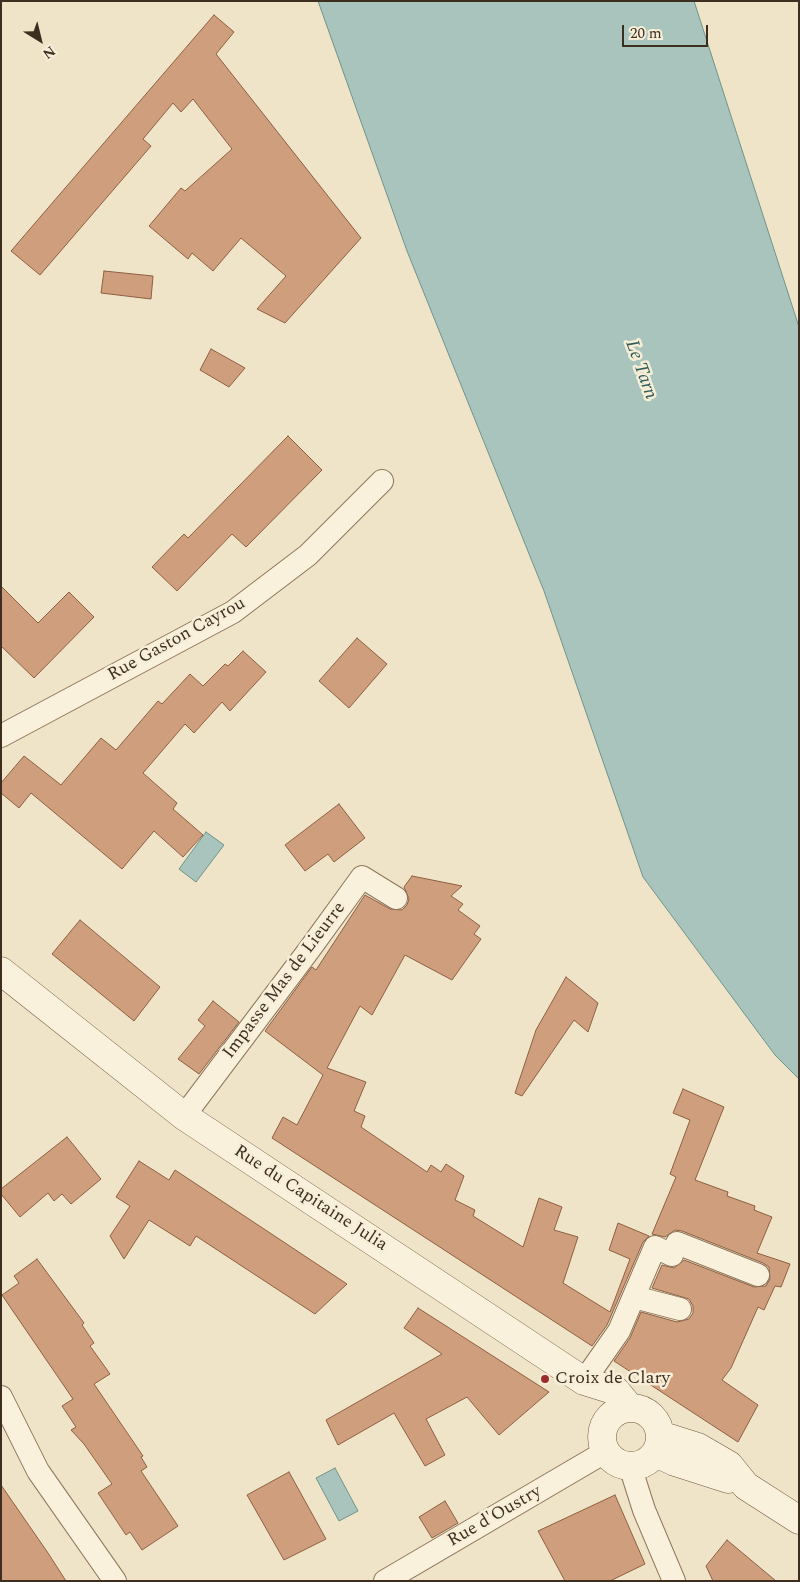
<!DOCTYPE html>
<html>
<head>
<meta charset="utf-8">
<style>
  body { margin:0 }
  #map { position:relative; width:800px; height:1582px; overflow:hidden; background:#f0e4c8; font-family:Spectral,serif }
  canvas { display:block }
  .frame { position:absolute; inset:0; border:2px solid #3d2e20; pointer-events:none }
  .north { position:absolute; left:15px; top:15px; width:50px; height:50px; -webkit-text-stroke:4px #f7eed8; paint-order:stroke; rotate:144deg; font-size:14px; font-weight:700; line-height:20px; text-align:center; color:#3d2e20 }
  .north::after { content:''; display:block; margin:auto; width:18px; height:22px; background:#3d2e20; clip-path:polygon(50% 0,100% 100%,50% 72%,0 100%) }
  .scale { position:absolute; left:622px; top:25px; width:86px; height:22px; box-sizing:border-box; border:2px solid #3d2e20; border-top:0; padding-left:6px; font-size:15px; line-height:18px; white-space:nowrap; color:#3d2e20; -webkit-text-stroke:4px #f7eed8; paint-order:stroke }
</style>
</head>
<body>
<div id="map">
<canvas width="800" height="1582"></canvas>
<div class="frame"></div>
<div class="north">N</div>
<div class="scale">20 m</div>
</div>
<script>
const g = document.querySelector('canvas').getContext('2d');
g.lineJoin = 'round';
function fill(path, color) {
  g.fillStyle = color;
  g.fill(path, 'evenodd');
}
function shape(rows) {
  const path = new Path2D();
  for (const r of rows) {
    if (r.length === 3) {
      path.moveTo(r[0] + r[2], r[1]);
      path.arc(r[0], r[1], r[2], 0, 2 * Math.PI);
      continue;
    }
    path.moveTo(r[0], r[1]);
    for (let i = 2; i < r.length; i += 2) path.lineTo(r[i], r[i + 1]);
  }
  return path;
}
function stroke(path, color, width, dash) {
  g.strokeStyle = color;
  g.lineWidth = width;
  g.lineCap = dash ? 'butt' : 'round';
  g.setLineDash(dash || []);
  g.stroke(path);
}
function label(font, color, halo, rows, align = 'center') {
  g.font = font + ' Spectral,serif';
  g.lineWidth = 5;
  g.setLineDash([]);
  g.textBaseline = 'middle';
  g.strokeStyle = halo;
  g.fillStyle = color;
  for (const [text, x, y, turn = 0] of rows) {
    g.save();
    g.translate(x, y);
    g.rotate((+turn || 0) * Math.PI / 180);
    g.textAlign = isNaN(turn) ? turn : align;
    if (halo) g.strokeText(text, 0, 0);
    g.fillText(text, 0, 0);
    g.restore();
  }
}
const water = shape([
  [318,1,694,1,799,327,799,1079,775,1055,643,877,544,591,407,251,318,1],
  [206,832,224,845,196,882,179,869,206,832],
  [335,1468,358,1511,339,1521,316,1478,335,1468]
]);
fill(water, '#a9c4bc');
stroke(water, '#6f938a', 1);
const building = shape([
  [214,15,234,32,216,54,361,238,285,323,257,309,286,276,241,238,213,271,192,253,188,259,149,226,181,188,185,191,232,149,193,99,181,112,173,103,143,139,151,146,40,275,11,251,214,15],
  [104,271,153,276,151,299,101,293,104,271],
  [211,349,245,368,229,387,200,370,211,349],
  [288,436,322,470,246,547,232,534,177,591,152,567,184,534,188,538,288,436],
  [1,586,38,623,69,592,94,617,34,678,1,646,1,586],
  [357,638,387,664,349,708,319,681,357,638],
  [243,651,266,672,230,711,222,702,194,733,185,724,143,773,177,803,173,809,203,835,183,857,154,831,122,869,31,793,19,808,1,793,1,783,24,756,61,785,101,738,116,750,158,701,162,704,190,674,203,686,225,664,228,666,243,651],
  [339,804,365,838,334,862,328,854,305,871,285,845,339,804],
  [412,876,462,886,451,896,463,904,458,910,480,926,474,934,481,939,452,980,405,955,372,1015,360,1006,327,1068,366,1082,354,1111,365,1116,361,1127,427,1172,431,1165,441,1172,446,1164,464,1176,455,1200,475,1210,473,1216,523,1247,539,1198,562,1207,554,1230,578,1237,563,1283,610,1312,630,1259,609,1250,618,1223,649,1236,643,1242,607,1325,592,1346,272,1138,283,1117,297,1125,323,1075,265,1031,312,967,316,970,365,895,390,909,402,910,407,905,409,899,404,887,412,876],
  [80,920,160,987,134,1021,52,954,80,920],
  [566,977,598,1003,588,1032,574,1020,522,1096,515,1093,536,1030,566,977],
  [213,1001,239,1022,199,1074,178,1059,205,1026,198,1020,213,1001],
  [683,1089,724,1107,695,1180,728,1192,727,1196,755,1206,754,1210,772,1217,757,1253,790,1264,781,1287,775,1286,764,1310,758,1307,731,1368,722,1380,758,1405,738,1442,614,1361,630,1338,641,1312,677,1322,689,1319,693,1313,693,1306,689,1299,652,1288,662,1265,674,1268,684,1260,754,1287,766,1286,770,1279,769,1267,763,1263,682,1231,675,1230,665,1237,652,1234,676,1177,670,1174,690,1120,673,1113,683,1089],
  [67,1137,101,1179,71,1204,62,1194,54,1201,48,1193,20,1217,1,1194,1,1189,67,1137],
  [139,1161,169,1180,175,1170,347,1284,315,1314,196,1236,190,1246,149,1220,124,1259,110,1236,130,1206,116,1197,139,1161],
  [37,1259,84,1323,82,1325,94,1343,90,1346,110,1374,94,1384,143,1456,141,1457,147,1467,141,1471,178,1526,142,1550,130,1532,126,1535,98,1493,112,1484,84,1444,71,1430,76,1427,62,1406,73,1399,2,1295,19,1283,14,1276,37,1259],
  [418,1308,549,1392,499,1435,467,1397,426,1419,445,1455,425,1466,394,1413,338,1445,326,1420,442,1354,404,1328,418,1308],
  [289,1472,326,1539,284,1560,247,1495,289,1472],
  [1,1485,48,1553,66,1581,1,1581,1,1485],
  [615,1495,645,1564,610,1581,565,1581,538,1531,615,1495],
  [445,1501,458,1523,432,1538,419,1517,445,1501],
  [727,1540,776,1581,713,1581,706,1566,727,1540]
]);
fill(building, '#cf9f7d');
stroke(building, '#8d5f41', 1);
const street = shape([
  [1,736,233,612,308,555,382,481],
  [184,1116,309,950,362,877,396,898],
  [634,1297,680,1309],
  [584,1381,619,1331,655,1247,672,1255,677,1243,758,1275],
  [1,1397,38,1471,115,1581],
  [630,1466,644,1510,674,1581],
  [385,1581,605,1452]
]);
const secondary = shape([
  [1,971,184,1116,584,1381,616,1391,630,1408],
  [631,1437,29],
  [660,1435,698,1447,729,1465,746,1486,799,1520],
  [656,1453,675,1462,728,1479]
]);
stroke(street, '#8d765c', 24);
stroke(secondary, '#6f573f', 29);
stroke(street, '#faf1dc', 22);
stroke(secondary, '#faf1dc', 28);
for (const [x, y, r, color] of [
  [545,1379,5,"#9e2a2b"]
]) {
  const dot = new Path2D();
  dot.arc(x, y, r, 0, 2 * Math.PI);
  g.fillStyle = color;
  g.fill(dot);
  stroke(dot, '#f7eed8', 2);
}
label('18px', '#3d2e20', '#f7eed8', [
  ["Rue Gaston Cayrou",177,640,-29],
  ["Impasse Mas de Lieurre",285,981,-53],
  ["Rue du Capitaine Julia",310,1199,33],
  ["Rue d'Oustry",495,1517,-30]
]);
label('18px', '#3d2e20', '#f7eed8', [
  ["Croix de Clary",555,1379]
], 'left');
label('italic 19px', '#2f5d5a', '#f7eed8', [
  ["Le Tarn",640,370,70]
]);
</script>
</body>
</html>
